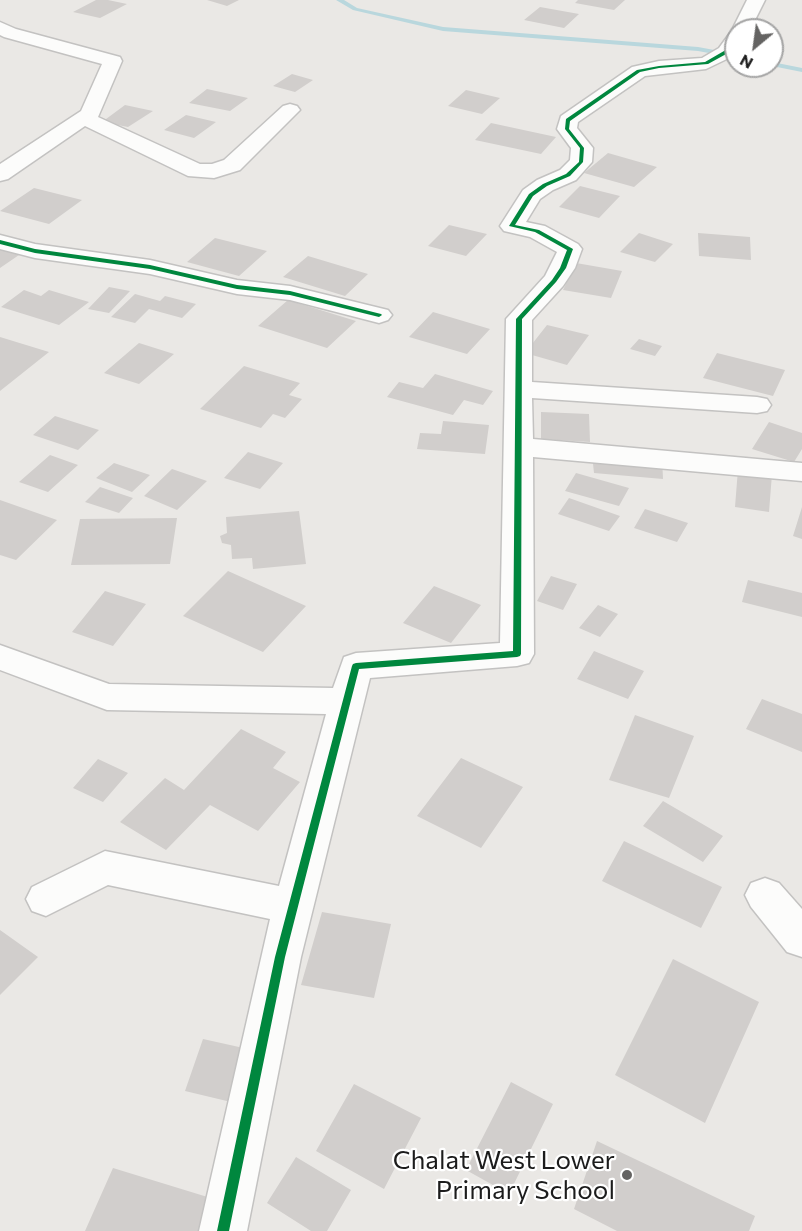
<!DOCTYPE html>
<html>
<head>
<meta charset="utf-8">
<style>
  body { margin:0 }
  #map { position:relative; width:802px; height:1231px; overflow:hidden; background:#eae8e5; font-family:Commissioner,sans-serif }
  canvas { display:block }
  .north { position:absolute; left:724px; top:18px; width:60px; height:60px; box-sizing:border-box; background:#fff; border:2px solid #a4a4a4; border-radius:50%; rotate:209deg; font-size:16px; font-weight:700; line-height:24px; text-align:center; color:#1c1c1c }
  .north::after { content:''; display:block; margin:auto; width:21px; height:27px; background:#646362; clip-path:polygon(50% 0,100% 100%,50% 72%,0 100%) }
</style>
</head>
<body>
<div id="map">
<canvas width="802" height="1231"></canvas>
<div class="north">N</div>
</div>
<script>
const g = document.querySelector('canvas').getContext('2d');
g.lineJoin = 'round';
function shape(rows) {
  const path = new Path2D();
  for (const r of rows) {
    path.moveTo(r[0], r[1]);
    for (let i = 2; i < r.length; i += 2) path.lineTo(r[i], r[i + 1]);
  }
  return path;
}
function fill(path, color) {
  g.fillStyle = color;
  g.fill(path, 'evenodd');
}
function stroke(path, color, width, dash) {
  g.strokeStyle = color;
  g.lineWidth = width;
  g.lineCap = dash ? 'butt' : 'round';
  g.setLineDash(dash || []);
  g.stroke(path);
}
function label(font, color, halo, rows, align = 'center') {
  g.font = font + ' Commissioner,sans-serif';
  g.lineWidth = 4.5;
  g.setLineDash([]);
  g.textBaseline = 'middle';
  g.strokeStyle = halo;
  g.fillStyle = color;
  for (const [text, x, y, turn = 0] of rows) {
    g.save();
    g.translate(x, y);
    g.rotate((+turn || 0) * Math.PI / 180);
    g.textAlign = isNaN(turn) ? turn : align;
    if (halo) g.strokeText(text, 0, 0);
    g.fillText(text, 0, 0);
    g.restore();
  }
}
fill(shape([
  [336,0,344,0,357,8,443,27,698,47,736,54,736,58,698,51,443,31,353,10,336,0],
  [772,62,802,68,802,72,772,66,772,62]
]), '#b9d7dd');
fill(shape([
  [96,0,108,0,127,4,100,18,73,12],
  [207,0,239,0,227,6],
  [578,0,625,0,614,10,575,3],
  [540,7,579,14,564,28,524,20],
  [292,74,313,80,295,92,273,86],
  [207,89,248,98,230,111,189,103],
  [466,90,500,98,482,114,448,106],
  [125,105,153,111,128,127,102,122],
  [186,115,216,122,194,138,164,130],
  [491,123,556,137,541,154,475,140],
  [608,153,657,167,634,187,584,173],
  [580,186,620,196,599,218,559,207],
  [34,188,82,200,49,224,0,211],
  [449,225,487,234,466,256,428,246],
  [639,233,673,244,655,262,620,252],
  [698,233,750,237,751,260,699,256],
  [215,238,267,251,239,276,187,262],
  [0,249,19,255,0,268],
  [308,256,368,274,345,296,283,277],
  [576,263,622,271,611,298,563,290],
  [109,287,130,291,109,313,88,309],
  [24,290,41,296,49,290,89,302,59,325,1,307],
  [135,294,160,301,165,296,196,304,182,318,149,309,135,323,111,317],
  [288,300,356,321,327,348,258,326],
  [433,312,490,329,467,354,409,337],
  [547,325,589,335,567,365,525,353],
  [0,337,49,352,0,391],
  [639,339,662,346,655,356,630,349],
  [139,343,174,354,139,384,104,373],
  [717,353,785,370,773,396,703,378],
  [244,366,300,383,289,395,302,399,285,418,273,414,261,428,200,409],
  [435,374,493,391,483,405,464,400,453,415,387,397,399,382,423,388],
  [541,412,589,414,590,442,541,439],
  [55,416,99,430,78,450,33,435],
  [443,421,489,425,485,454,417,449,420,433,441,434],
  [769,422,802,433,802,449,794,462,752,449],
  [248,452,283,463,260,489,224,478],
  [592,454,662,456,663,479,594,473],
  [50,455,78,465,48,492,19,482],
  [114,463,150,475,132,492,96,478],
  [172,469,207,481,177,510,144,496],
  [738,469,772,474,769,512,735,507],
  [576,473,629,488,619,506,565,491],
  [100,487,133,498,119,513,85,502],
  [569,498,620,516,609,531,558,514],
  [0,500,57,520,16,560,0,555],
  [802,507,802,539,793,536],
  [645,509,688,523,677,542,634,528],
  [299,511,306,564,253,569,252,558,232,559,231,545,222,543,220,536,227,533,226,517],
  [177,518,170,564,71,565,80,519],
  [228,571,306,606,263,652,183,616],
  [551,576,577,584,563,610,537,601],
  [748,580,802,593,802,617,742,602],
  [434,586,481,605,451,643,403,623],
  [105,591,146,604,113,646,72,632],
  [598,605,618,614,600,637,579,628],
  [594,651,644,671,628,699,577,679],
  [762,699,802,714,802,752,746,729],
  [635,715,694,736,669,798,609,780],
  [241,729,286,752,273,768,300,782,258,831,210,805,166,850,120,822,165,778,184,790],
  [461,758,523,787,481,848,417,816],
  [98,759,128,773,103,802,73,788],
  [663,801,723,836,703,862,643,826],
  [624,841,722,887,701,928,602,881],
  [322,912,391,924,374,998,301,985],
  [0,930,38,957,0,995],
  [673,959,759,1002,705,1123,615,1075],
  [203,1039,248,1049,231,1102,185,1091],
  [511,1082,553,1104,509,1194,466,1170],
  [354,1084,421,1118,384,1189,316,1151],
  [597,1141,755,1216,749,1231,617,1231,574,1209],
  [296,1157,351,1190,327,1231,311,1231,267,1203],
  [113,1168,214,1199,202,1231,85,1231]
]), '#d1cecc');
const minor = shape([
  [747,0,765,0,750,30,736,30,736,51,733,56,706,69,645,76,578,122,577,128,593,148,592,162,576,180,553,190,540,199,526,222,545,226,578,244,582,249,575,268,563,286,532,320,532,382,757,397,767,399,771,405,767,411,757,413,532,398,533,439,802,463,802,481,533,457,534,654,529,663,517,666,370,678,301,957,247,1231,199,1231,270,919,108,885,46,916,32,911,26,899,32,887,105,851,279,886,326,714,107,710,0,670,0,645,109,684,333,688,344,657,356,653,500,643,506,319,545,276,557,252,530,237,504,231,500,226,523,190,537,180,560,170,570,160,571,148,557,129,561,116,632,67,659,61,702,58,719,48,730,33,733,32,732,30,747,0],
  [0,22,16,29,120,57,122,61,98,117,200,164,212,164,224,160,283,106,290,104,297,106,300,110,240,170,214,178,188,176,85,126,8,179,0,181,0,164,81,111,102,64,4,37,0,35,0,22],
  [0,235,35,244,150,260,237,280,290,286,388,310,392,315,388,320,379,323,290,300,237,294,150,274,35,258,0,249,0,235],
  [765,878,779,883,802,909,802,957,787,952,751,907,745,895,751,883,765,878]
]);
stroke(minor, '#c3c2c1', 3);
fill(minor, '#fcfcfb');
fill(shape([
  [735,36,736,36,736,40,728,53,708,64,659,68,640,72,570,121,569,129,584,148,583,162,570,176,547,186,533,196,515,225,539,230,573,249,566,268,556,282,522,319,521,654,520,656,517,657,359,669,285,957,229,1231,217,1231,275,957,352,666,353,664,356,663,513,651,516,319,552,280,560,268,567,250,535,232,509,226,529,194,543,184,566,174,579,162,580,148,565,129,566,119,637,70,659,66,705,62,724,51,735,36],
  [0,240,35,249,150,265,237,285,290,291,381,314,382,315,379,317,290,295,237,289,150,269,35,253,0,244,0,240]
]), '#00873e');
for (const [x, y, r, color] of [
  [627,1175,6,"#646362"]
]) {
  const dot = new Path2D();
  dot.arc(x, y, r, 0, 2 * Math.PI);
  g.fillStyle = color;
  g.fill(dot);
  stroke(dot, '#fff', 2);
}
label('26px', '#1c1c1c', '#fff', [
  ["Chalat West Lower",615,1160],
  ["Primary School",615,1190]
], 'right');
</script>
</body>
</html>
